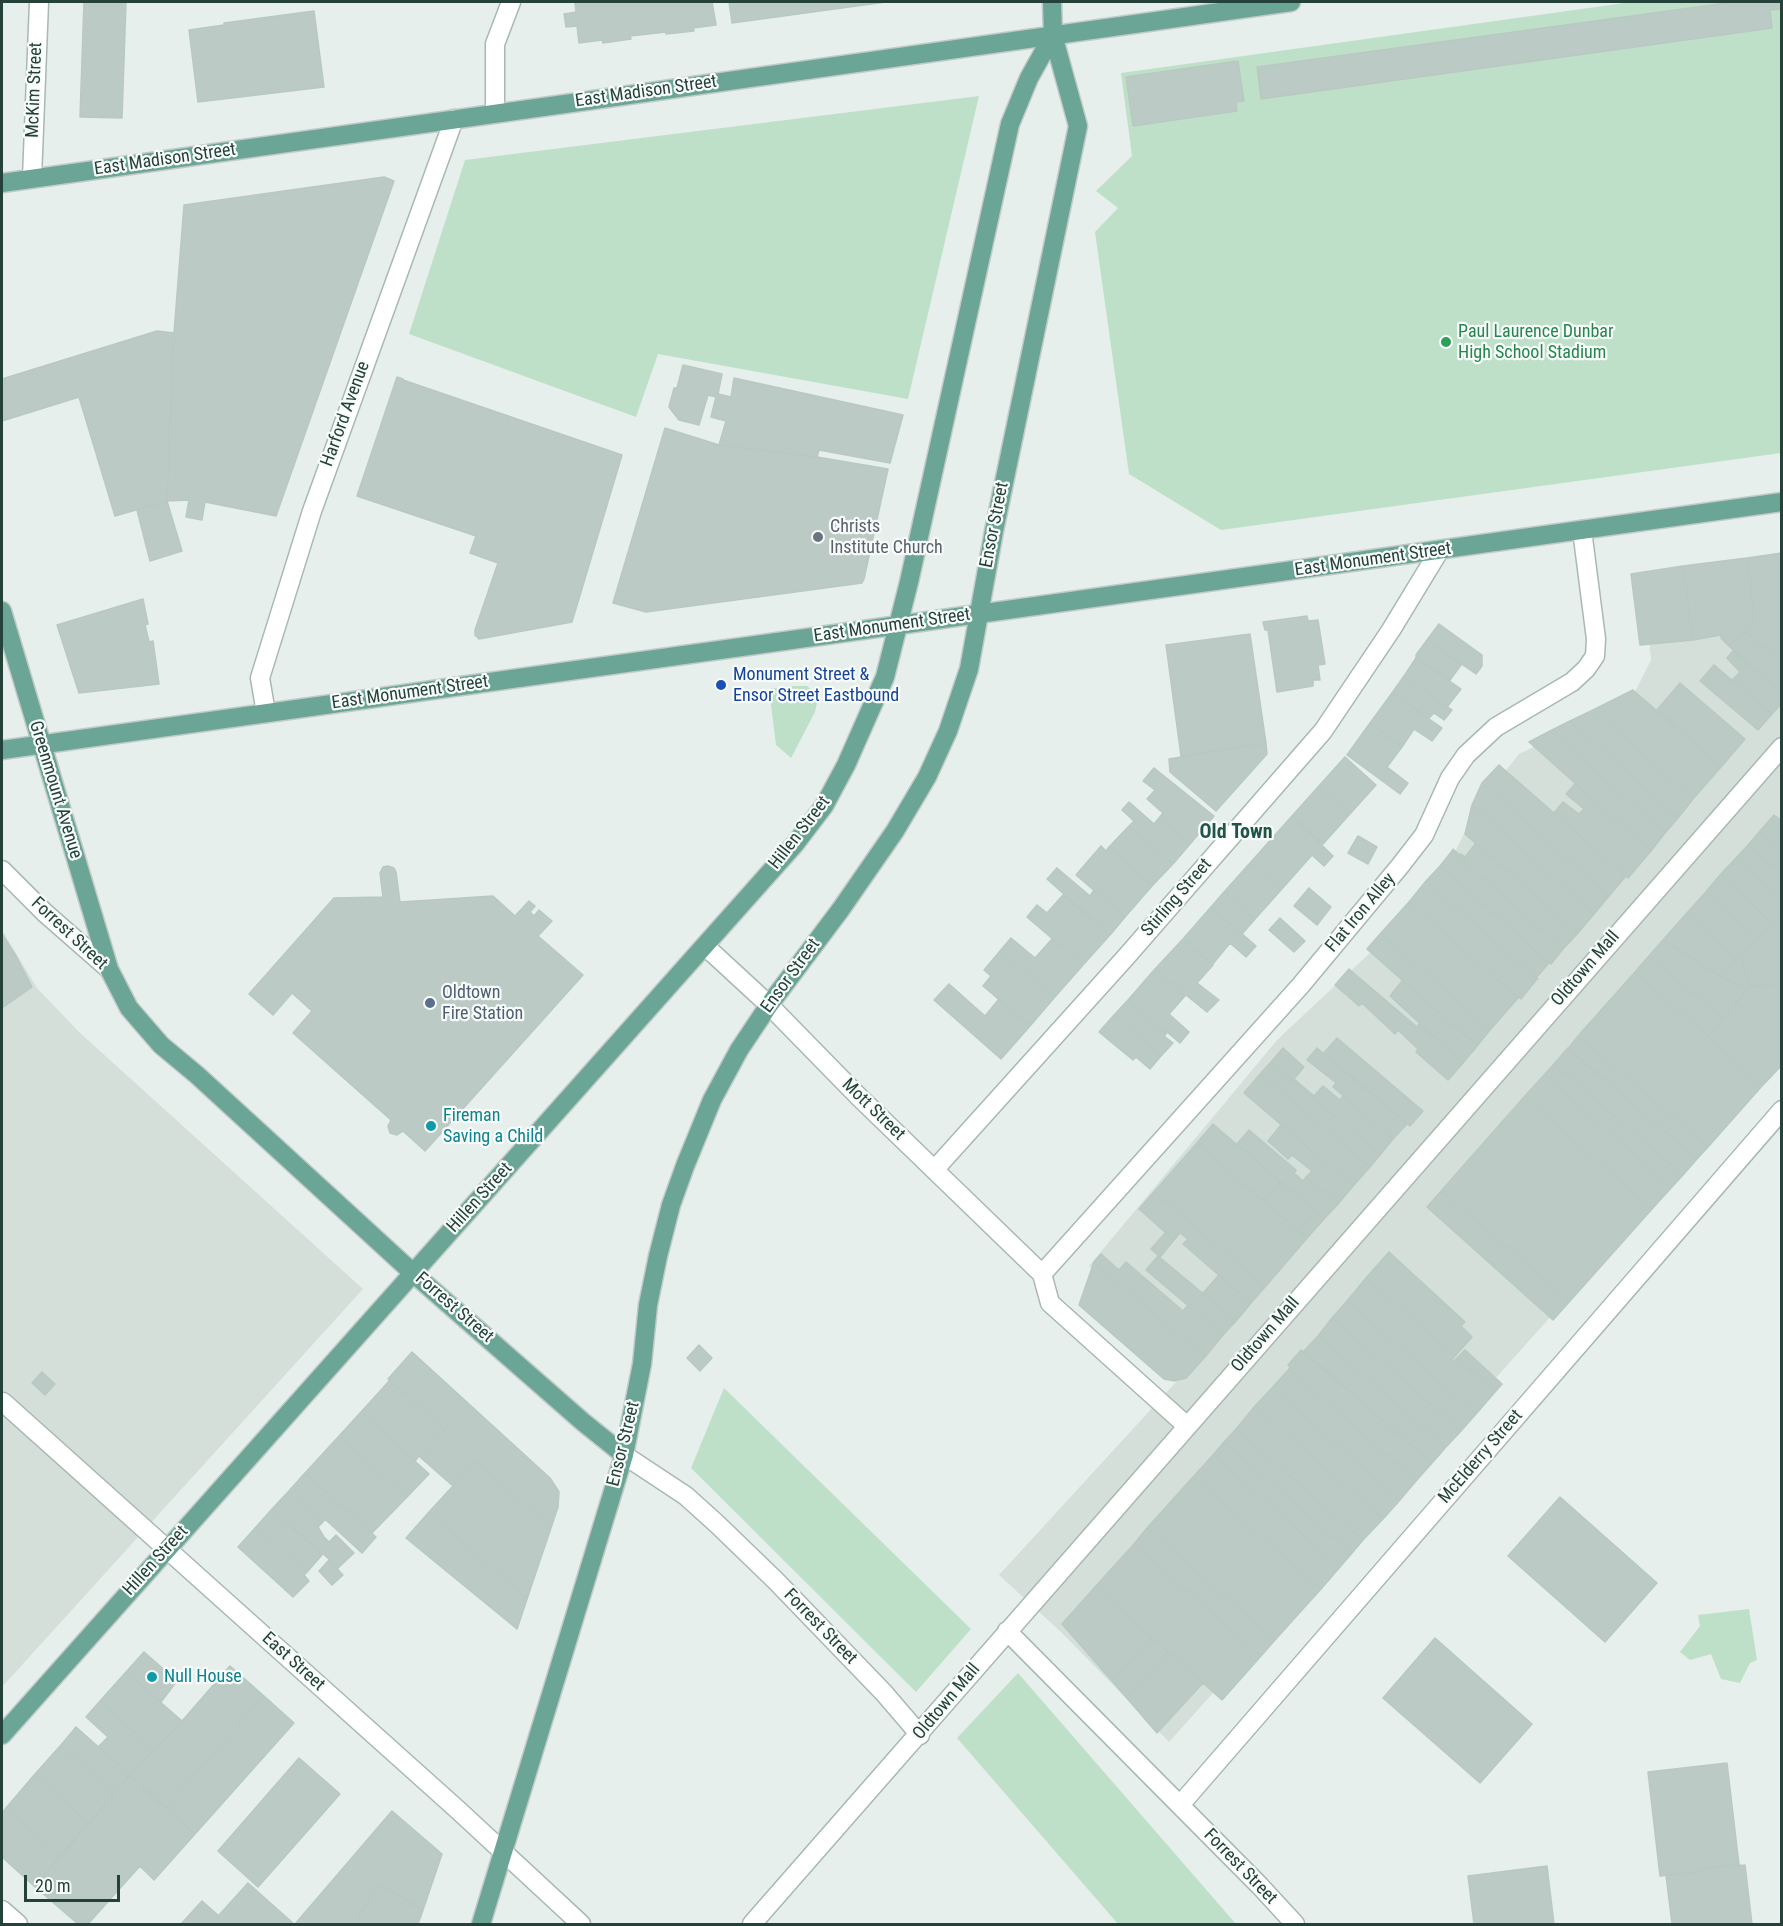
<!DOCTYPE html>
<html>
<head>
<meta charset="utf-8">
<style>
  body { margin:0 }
  #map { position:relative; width:1783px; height:1926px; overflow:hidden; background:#e6efeb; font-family:"Roboto Condensed",sans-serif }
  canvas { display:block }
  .frame { position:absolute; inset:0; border:3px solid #24423a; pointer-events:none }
  .scale { position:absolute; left:24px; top:1875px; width:96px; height:27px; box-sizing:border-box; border:3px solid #24423a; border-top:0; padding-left:8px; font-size:18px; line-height:21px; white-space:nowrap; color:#24423a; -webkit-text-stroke:4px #f7fbf9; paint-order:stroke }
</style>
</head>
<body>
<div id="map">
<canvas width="1783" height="1926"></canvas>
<div class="frame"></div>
<div class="scale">20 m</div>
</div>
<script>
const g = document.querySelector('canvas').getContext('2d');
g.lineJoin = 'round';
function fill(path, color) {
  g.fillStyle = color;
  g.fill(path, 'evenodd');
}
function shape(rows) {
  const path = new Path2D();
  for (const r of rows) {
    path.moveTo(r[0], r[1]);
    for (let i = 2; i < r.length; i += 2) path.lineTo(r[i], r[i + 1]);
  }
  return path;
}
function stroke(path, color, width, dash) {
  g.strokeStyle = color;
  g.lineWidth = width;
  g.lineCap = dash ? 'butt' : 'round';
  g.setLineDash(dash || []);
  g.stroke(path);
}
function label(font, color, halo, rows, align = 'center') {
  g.font = font + ' "Roboto Condensed",sans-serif';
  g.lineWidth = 4.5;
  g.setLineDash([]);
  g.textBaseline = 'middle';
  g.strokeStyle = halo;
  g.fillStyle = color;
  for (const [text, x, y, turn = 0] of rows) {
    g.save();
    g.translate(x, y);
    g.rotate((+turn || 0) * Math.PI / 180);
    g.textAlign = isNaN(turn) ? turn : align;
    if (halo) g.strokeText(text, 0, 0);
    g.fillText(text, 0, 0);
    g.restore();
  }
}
fill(shape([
  [1781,561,1781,1060,1169,1742,1061,1632,999,1575,1197,1359,1089,1266,1278,1039,1435,892,1478,806,1519,754,1630,702,1651,660,1643,577],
  [2,930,37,988,79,1032,363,1289,2,1687]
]), '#d4dfda');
fill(shape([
  [1632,2,1781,2,1781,453,1221,530,1129,474,1095,232,1118,208,1096,191,1132,156,1121,73],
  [979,96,908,399,658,354,636,417,409,334,465,160],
  [794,686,807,686,815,693,817,703,815,712,791,758,776,745,769,689],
  [724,1388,971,1629,916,1692,691,1468],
  [1749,1609,1757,1660,1750,1663,1740,1683,1721,1679,1711,1654,1690,1660,1680,1652,1700,1626,1698,1615],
  [1018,1673,1236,1924,1118,1924,957,1738]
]), '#bfe0c8');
const building = shape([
  [84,2,126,2,122,118,80,117,84,2],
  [575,2,712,2,716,25,693,28,694,31,666,34,666,32,630,36,631,39,603,43,602,40,579,43,577,26,566,27,564,14,576,12,575,2],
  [729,2,886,2,732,23,729,2],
  [1734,2,1782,2,1782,9,1770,10,1772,28,1261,99,1257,67,1734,2],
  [314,11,324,87,198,102,189,30,224,25,224,23,314,11],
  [1238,61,1244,101,1236,102,1237,111,1133,126,1126,77,1238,61],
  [384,177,394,181,276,516,205,502,202,520,186,517,189,500,167,501,174,333,184,205,384,177],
  [157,331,174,333,167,501,115,516,79,397,2,421,2,379,157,331],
  [683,365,722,374,718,394,731,397,734,378,903,415,890,463,819,450,817,457,719,445,726,421,711,417,716,397,708,395,699,425,679,420,669,407,674,388,677,388,683,365],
  [397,377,403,379,403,380,622,455,572,622,479,639,475,635,475,630,498,563,470,553,476,536,357,496,397,377],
  [665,428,719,445,817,457,888,469,864,579,862,583,646,612,613,603,665,428],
  [167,501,182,551,150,561,137,510,167,501],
  [1782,553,1782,663,1746,632,1755,625,1747,558,1782,553],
  [1747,558,1755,625,1729,646,1721,638,1721,635,1693,640,1683,566,1747,558],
  [1683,566,1693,640,1640,645,1631,574,1683,566],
  [143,599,148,624,145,625,149,642,153,641,159,684,79,693,57,625,143,599],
  [1307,616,1308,621,1318,620,1325,664,1318,665,1320,680,1313,680,1313,686,1277,692,1268,630,1265,630,1263,622,1307,616],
  [1439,624,1482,655,1482,666,1476,674,1427,640,1439,624],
  [1746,632,1782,663,1782,694,1729,646,1746,632],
  [1250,634,1266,743,1181,756,1166,645,1250,634],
  [1427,640,1461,665,1450,680,1416,658,1416,655,1427,640],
  [1733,651,1782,694,1782,703,1772,714,1732,680,1740,672,1727,658,1733,651],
  [1416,658,1461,689,1447,707,1404,676,1416,658],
  [1714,665,1772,714,1758,730,1700,681,1714,665],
  [1404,676,1452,710,1444,720,1434,713,1429,718,1392,693,1404,676],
  [1680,683,1745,739,1721,767,1657,710,1680,683],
  [1633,690,1721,767,1693,799,1593,710,1633,690],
  [1392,693,1442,728,1432,741,1414,729,1402,747,1370,723,1392,693],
  [1593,710,1693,799,1678,818,1570,721,1593,710],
  [1570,721,1678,818,1665,833,1550,731,1570,721],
  [1370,723,1402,747,1387,767,1408,783,1400,794,1347,755,1370,723],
  [1550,731,1665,833,1651,851,1529,742,1550,731],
  [1266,743,1267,754,1216,811,1170,772,1169,759,1266,743],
  [1345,757,1376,785,1349,815,1318,787,1345,757],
  [1499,765,1626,876,1609,896,1482,783,1499,765],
  [1154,768,1214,816,1190,844,1159,818,1163,813,1147,799,1155,790,1143,781,1154,768],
  [1482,783,1609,896,1594,914,1472,805,1482,783],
  [1575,784,1651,851,1628,878,1554,813,1563,802,1579,814,1584,809,1566,794,1575,784],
  [1318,787,1349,815,1323,844,1292,816,1318,787],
  [1129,802,1154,824,1159,818,1190,844,1173,864,1129,826,1134,821,1122,810,1129,802],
  [1472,805,1594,914,1578,933,1465,834,1472,805],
  [1774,815,1782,821,1782,851,1760,831,1774,815],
  [1292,816,1333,856,1324,866,1312,855,1281,890,1250,863,1292,816],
  [1129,826,1173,864,1152,886,1109,847,1129,826],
  [1760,831,1782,851,1782,874,1748,845,1760,831],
  [1358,836,1377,847,1368,864,1348,853,1358,836],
  [1476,843,1578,933,1563,949,1452,851,1453,849,1460,855,1461,854,1465,857,1476,843],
  [1748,845,1782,874,1782,899,1735,859,1748,845],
  [1101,846,1106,851,1109,847,1152,886,1125,917,1076,875,1101,846],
  [1452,851,1563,949,1551,964,1440,866,1452,851],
  [1735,859,1782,899,1782,916,1773,924,1720,875,1735,859],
  [1250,863,1281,890,1255,919,1224,892,1250,863],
  [388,866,394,868,396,872,400,902,493,896,515,916,529,901,535,906,530,912,534,916,539,910,552,921,538,936,583,975,425,1151,403,1131,397,1135,390,1133,388,1126,391,1120,293,1033,312,1011,292,993,273,1015,249,994,334,898,383,897,380,873,383,867,388,866],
  [1440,866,1549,963,1536,978,1538,979,1536,978,1426,881,1440,866],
  [1057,868,1090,896,1094,890,1125,917,1110,935,1047,879,1057,868],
  [1720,875,1773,924,1757,938,1705,893,1720,875],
  [1426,881,1537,979,1521,999,1519,997,1518,998,1409,902,1426,881],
  [1309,888,1331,907,1317,925,1294,906,1309,888],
  [1224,892,1255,919,1242,934,1211,907,1224,892],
  [1705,893,1757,938,1740,955,1750,987,1747,989,1722,977,1737,959,1686,914,1705,893],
  [1063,895,1110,935,1083,965,1027,917,1037,905,1047,913,1063,895],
  [1409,902,1518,998,1490,1030,1381,933,1409,902],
  [1211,907,1256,946,1246,957,1230,943,1212,965,1183,939,1211,907],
  [1686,914,1737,959,1722,977,1663,940,1686,914],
  [1782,916,1782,983,1750,987,1740,955,1782,916],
  [1280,918,1305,941,1294,952,1269,930,1280,918],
  [1381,933,1490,1030,1477,1046,1367,949,1381,933],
  [2,934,16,956,32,987,2,1008,2,934],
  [1011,938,1035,958,1052,939,1083,965,1054,998,1000,951,1011,938],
  [1183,939,1213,965,1197,983,1219,1000,1207,1012,1186,995,1185,996,1155,969,1183,939],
  [1663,940,1722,977,1747,989,1723,1019,1649,956,1663,940],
  [1000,951,1054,998,1030,1026,983,986,991,976,984,970,1000,951],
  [1649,956,1723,1019,1708,1036,1635,972,1649,956],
  [1155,969,1185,996,1169,1014,1189,1032,1180,1043,1167,1032,1166,1034,1128,1000,1155,969],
  [1349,969,1417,1027,1419,1024,1463,1063,1448,1080,1416,1052,1418,1049,1398,1030,1395,1034,1362,1003,1359,1006,1335,985,1349,969],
  [1635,972,1708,1036,1762,1086,1708,1147,1578,1036,1635,972],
  [1402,981,1476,1044,1477,1046,1463,1063,1390,996,1402,981],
  [1782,983,1782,1065,1762,1086,1708,1036,1750,987,1782,983],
  [949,984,985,1016,999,999,1030,1026,1001,1059,934,1000,949,984],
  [1128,1000,1166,1034,1164,1036,1173,1043,1161,1056,1114,1015,1128,1000],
  [1114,1015,1161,1056,1150,1069,1136,1057,1133,1060,1099,1032,1114,1015],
  [1578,1036,1708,1147,1697,1159,1568,1049,1578,1036],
  [1337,1038,1423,1111,1410,1126,1324,1053,1337,1038],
  [1283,1048,1304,1067,1294,1079,1314,1096,1323,1086,1340,1100,1343,1096,1393,1139,1380,1155,1271,1062,1283,1048],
  [1317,1048,1407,1124,1393,1139,1333,1087,1336,1083,1335,1082,1307,1060,1317,1048],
  [1568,1048,1697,1159,1683,1175,1554,1064,1568,1048],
  [1271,1062,1380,1155,1370,1167,1260,1074,1271,1062],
  [1554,1064,1683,1175,1672,1187,1544,1075,1554,1064],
  [1260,1074,1370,1167,1353,1186,1244,1093,1260,1074],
  [1544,1075,1672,1187,1652,1209,1524,1097,1544,1075],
  [1524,1097,1652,1209,1570,1301,1442,1192,1442,1190,1524,1097],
  [1213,1124,1280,1182,1263,1201,1197,1143,1213,1124],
  [1281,1125,1353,1186,1338,1204,1306,1177,1312,1171,1292,1155,1288,1159,1268,1141,1281,1125],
  [1249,1130,1296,1170,1294,1173,1303,1181,1306,1177,1338,1204,1324,1219,1237,1144,1249,1130],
  [1197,1143,1298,1231,1308,1237,1265,1287,1154,1192,1197,1143],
  [1281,1182,1315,1211,1298,1231,1265,1201,1281,1182],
  [1442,1190,1442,1192,1570,1301,1553,1320,1427,1207,1442,1190],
  [1154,1192,1265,1287,1251,1303,1183,1244,1188,1239,1180,1233,1174,1240,1139,1209,1154,1192],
  [1315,1211,1324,1219,1308,1237,1299,1229,1315,1211],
  [1166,1232,1174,1240,1160,1257,1151,1249,1166,1232],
  [1389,1252,1465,1322,1461,1326,1472,1337,1455,1356,1366,1278,1389,1252],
  [1101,1254,1119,1270,1126,1262,1183,1311,1188,1305,1223,1335,1205,1357,1094,1262,1101,1254],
  [1158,1256,1236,1321,1223,1335,1146,1270,1158,1256],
  [1094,1262,1205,1357,1186,1378,1174,1381,1164,1379,1079,1305,1094,1262],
  [1219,1275,1251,1303,1236,1321,1203,1293,1219,1275],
  [1366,1278,1455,1356,1452,1360,1454,1361,1457,1358,1495,1392,1476,1414,1347,1301,1366,1278],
  [1347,1301,1476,1414,1461,1431,1332,1318,1347,1301],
  [1332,1318,1461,1431,1446,1447,1318,1336,1332,1318],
  [1318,1336,1446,1447,1432,1463,1304,1351,1318,1336],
  [699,1345,712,1358,700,1371,687,1358,699,1345],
  [1301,1350,1432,1463,1416,1481,1289,1369,1290,1367,1288,1365,1301,1350],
  [1465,1350,1502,1384,1495,1392,1457,1358,1465,1350],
  [412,1352,550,1478,559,1492,558,1507,551,1528,476,1461,453,1486,420,1457,445,1430,388,1379,412,1352],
  [1289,1369,1416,1481,1400,1500,1272,1388,1289,1369],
  [42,1372,55,1384,45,1395,32,1383,42,1372],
  [390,1380,445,1430,420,1457,419,1456,415,1461,361,1412,390,1380],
  [1272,1388,1400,1500,1383,1519,1255,1406,1272,1388],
  [1255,1406,1383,1519,1363,1540,1236,1429,1255,1406],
  [361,1412,429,1474,407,1497,339,1436,361,1412],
  [1236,1429,1363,1540,1352,1553,1224,1442,1236,1429],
  [339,1436,407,1497,372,1533,305,1473,339,1436],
  [1224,1442,1352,1553,1340,1567,1213,1455,1224,1442],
  [1213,1455,1340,1567,1321,1589,1193,1477,1213,1455],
  [476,1461,551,1528,527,1599,429,1512,476,1461],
  [305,1473,376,1537,362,1553,325,1519,322,1523,288,1492,305,1473],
  [1193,1477,1321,1589,1275,1640,1147,1528,1193,1477],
  [288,1492,322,1523,318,1527,324,1537,329,1542,336,1535,354,1553,338,1568,329,1560,330,1560,272,1509,288,1492],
  [1560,1497,1657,1583,1605,1642,1508,1556,1560,1497],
  [272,1509,322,1555,307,1572,256,1527,272,1509],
  [429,1512,527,1599,517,1629,406,1538,429,1512],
  [256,1527,307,1572,304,1575,309,1581,293,1597,238,1547,256,1527],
  [1147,1528,1275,1640,1261,1656,1134,1544,1147,1528],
  [1134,1544,1261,1656,1222,1700,1095,1587,1134,1544],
  [329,1560,343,1575,332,1585,319,1571,329,1560],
  [1095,1587,1152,1637,1112,1681,1062,1624,1095,1587],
  [1152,1637,1168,1652,1126,1697,1112,1681,1152,1637],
  [1435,1638,1532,1724,1480,1783,1383,1698,1435,1638],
  [144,1652,177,1681,161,1702,126,1672,144,1652],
  [1168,1652,1203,1683,1157,1733,1126,1697,1168,1652],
  [230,1666,264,1696,165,1808,130,1775,182,1721,230,1666],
  [126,1672,182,1721,154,1750,100,1701,126,1672],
  [264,1696,294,1723,195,1834,165,1808,264,1696],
  [100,1701,154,1750,130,1775,99,1746,108,1737,86,1717,100,1701],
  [76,1727,130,1775,113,1795,61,1745,76,1727],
  [61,1745,113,1795,89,1824,35,1774,61,1745],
  [299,1758,340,1794,258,1887,218,1851,299,1758],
  [1727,1763,1739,1865,1699,1869,1699,1872,1660,1876,1648,1772,1727,1763],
  [35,1774,89,1824,61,1856,6,1808,35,1774],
  [130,1775,195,1834,154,1880,140,1866,88,1924,78,1924,34,1886,130,1775],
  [6,1808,61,1856,34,1886,2,1857,2,1813,6,1808],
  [392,1811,442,1854,423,1910,380,1885,353,1924,295,1924,392,1811],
  [1745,1865,1752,1924,1672,1924,1666,1875,1699,1872,1699,1869,1745,1865],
  [1547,1866,1554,1924,1474,1924,1468,1876,1547,1866],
  [248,1883,294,1924,211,1924,248,1883],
  [380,1885,423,1910,418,1924,353,1924,380,1885],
  [202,1901,219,1916,211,1924,181,1924,202,1901]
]);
fill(building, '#bbcac4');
stroke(building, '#b8c9c2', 1.5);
const minor = shape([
  [495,113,495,44,511,2],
  [32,178,39,2],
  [266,713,260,678,312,511,454,119],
  [2,870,45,913,109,969],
  [705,946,769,1005,858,1096,1042,1274,1050,1303,1187,1426],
  [935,1169,1126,957,1323,731,1391,630,1439,551],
  [1042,1274,1301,985,1400,866,1424,835,1450,778,1466,755,1496,727,1572,682,1586,669,1595,656,1596,639,1582,530],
  [3,1402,458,1810,581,1924],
  [624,1455,686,1496,717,1524,776,1581,884,1693,920,1735],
  [1007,1631,1260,1886,1295,1924],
  [1180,1805,1782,1110],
  [2,1910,18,1924],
  [752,1924,1782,747]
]);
const major = shape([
  [2,183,1291,2],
  [2,611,109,969,129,1008,161,1045,197,1075,413,1273,583,1422,624,1455],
  [2,750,1782,502],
  [2,1735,795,844,824,806,846,765,885,677,909,582,1010,124,1029,78,1053,35],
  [481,1924,624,1455,642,1364,648,1305,658,1256,671,1205,685,1166,712,1100,739,1050,769,1005,841,909,895,831,927,777,948,731,969,669,994,531,1078,126,1053,35,1052,2]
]);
stroke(minor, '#a8b8b2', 21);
stroke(major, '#c2cac8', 21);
stroke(minor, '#fff', 18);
stroke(major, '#6aa596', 18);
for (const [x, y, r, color] of [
  [1446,342,6,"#2e9e5b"],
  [818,537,6,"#6b7280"],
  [721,685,6,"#1a4fb4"],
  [430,1003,6,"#5c6f8a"],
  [431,1126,6,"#0f9aa8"],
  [152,1677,6,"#0f9aa8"]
]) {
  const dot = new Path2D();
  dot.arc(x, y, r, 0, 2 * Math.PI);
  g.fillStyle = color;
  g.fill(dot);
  stroke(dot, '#f7fbf9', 2);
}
label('18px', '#24423a', '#f7fbf9', [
  ["McKim Street",35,90,-88],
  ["East Madison Street",646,92,-8],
  ["East Madison Street",165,160,-8],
  ["Harford Avenue",346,414,-70],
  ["Ensor Street",995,525,-79],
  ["East Monument Street",1373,560,-8],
  ["East Monument Street",892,626,-8],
  ["East Monument Street",410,693,-8],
  ["Greenmount Avenue",55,790,73],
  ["Hillen Street",800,833,-52],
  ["Stirling Street",1177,898,-49],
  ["Flat Iron Alley",1361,913,-50],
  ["Forrest Street",69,934,43],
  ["Oldtown Mall",1586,969,-49],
  ["Ensor Street",791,976,-54],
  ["Mott Street",873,1110,44],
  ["Hillen Street",480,1198,-48],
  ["Forrest Street",454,1308,41],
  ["Oldtown Mall",1266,1335,-49],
  ["Ensor Street",624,1444,-76],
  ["McElderry Street",1481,1457,-49],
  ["Hillen Street",156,1561,-48],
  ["Forrest Street",820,1627,46],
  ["East Street",293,1662,42],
  ["Oldtown Mall",947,1702,-50],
  ["Forrest Street",1240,1867,46]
]);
label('18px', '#27864d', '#f7fbf9', [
  ["Paul Laurence Dunbar",1458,332],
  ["High School Stadium",1458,353]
], 'left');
label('18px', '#5b616d', '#f7fbf9', [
  ["Christs",830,527],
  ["Institute Church",830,548]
], 'left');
label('18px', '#164399', '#f7fbf9', [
  ["Monument Street &",733,675],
  ["Ensor Street Eastbound",733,696]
], 'left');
label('18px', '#4e5e75', '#f7fbf9', [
  ["Oldtown",442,993],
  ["Fire Station",442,1014]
], 'left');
label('18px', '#0d838f', '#f7fbf9', [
  ["Fireman",443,1116],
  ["Saving a Child",443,1137],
  ["Null House",164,1677]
], 'left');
label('bold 20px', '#1f5548', '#f7fbf9', [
  ["Old Town",1236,833]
]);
</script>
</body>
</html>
